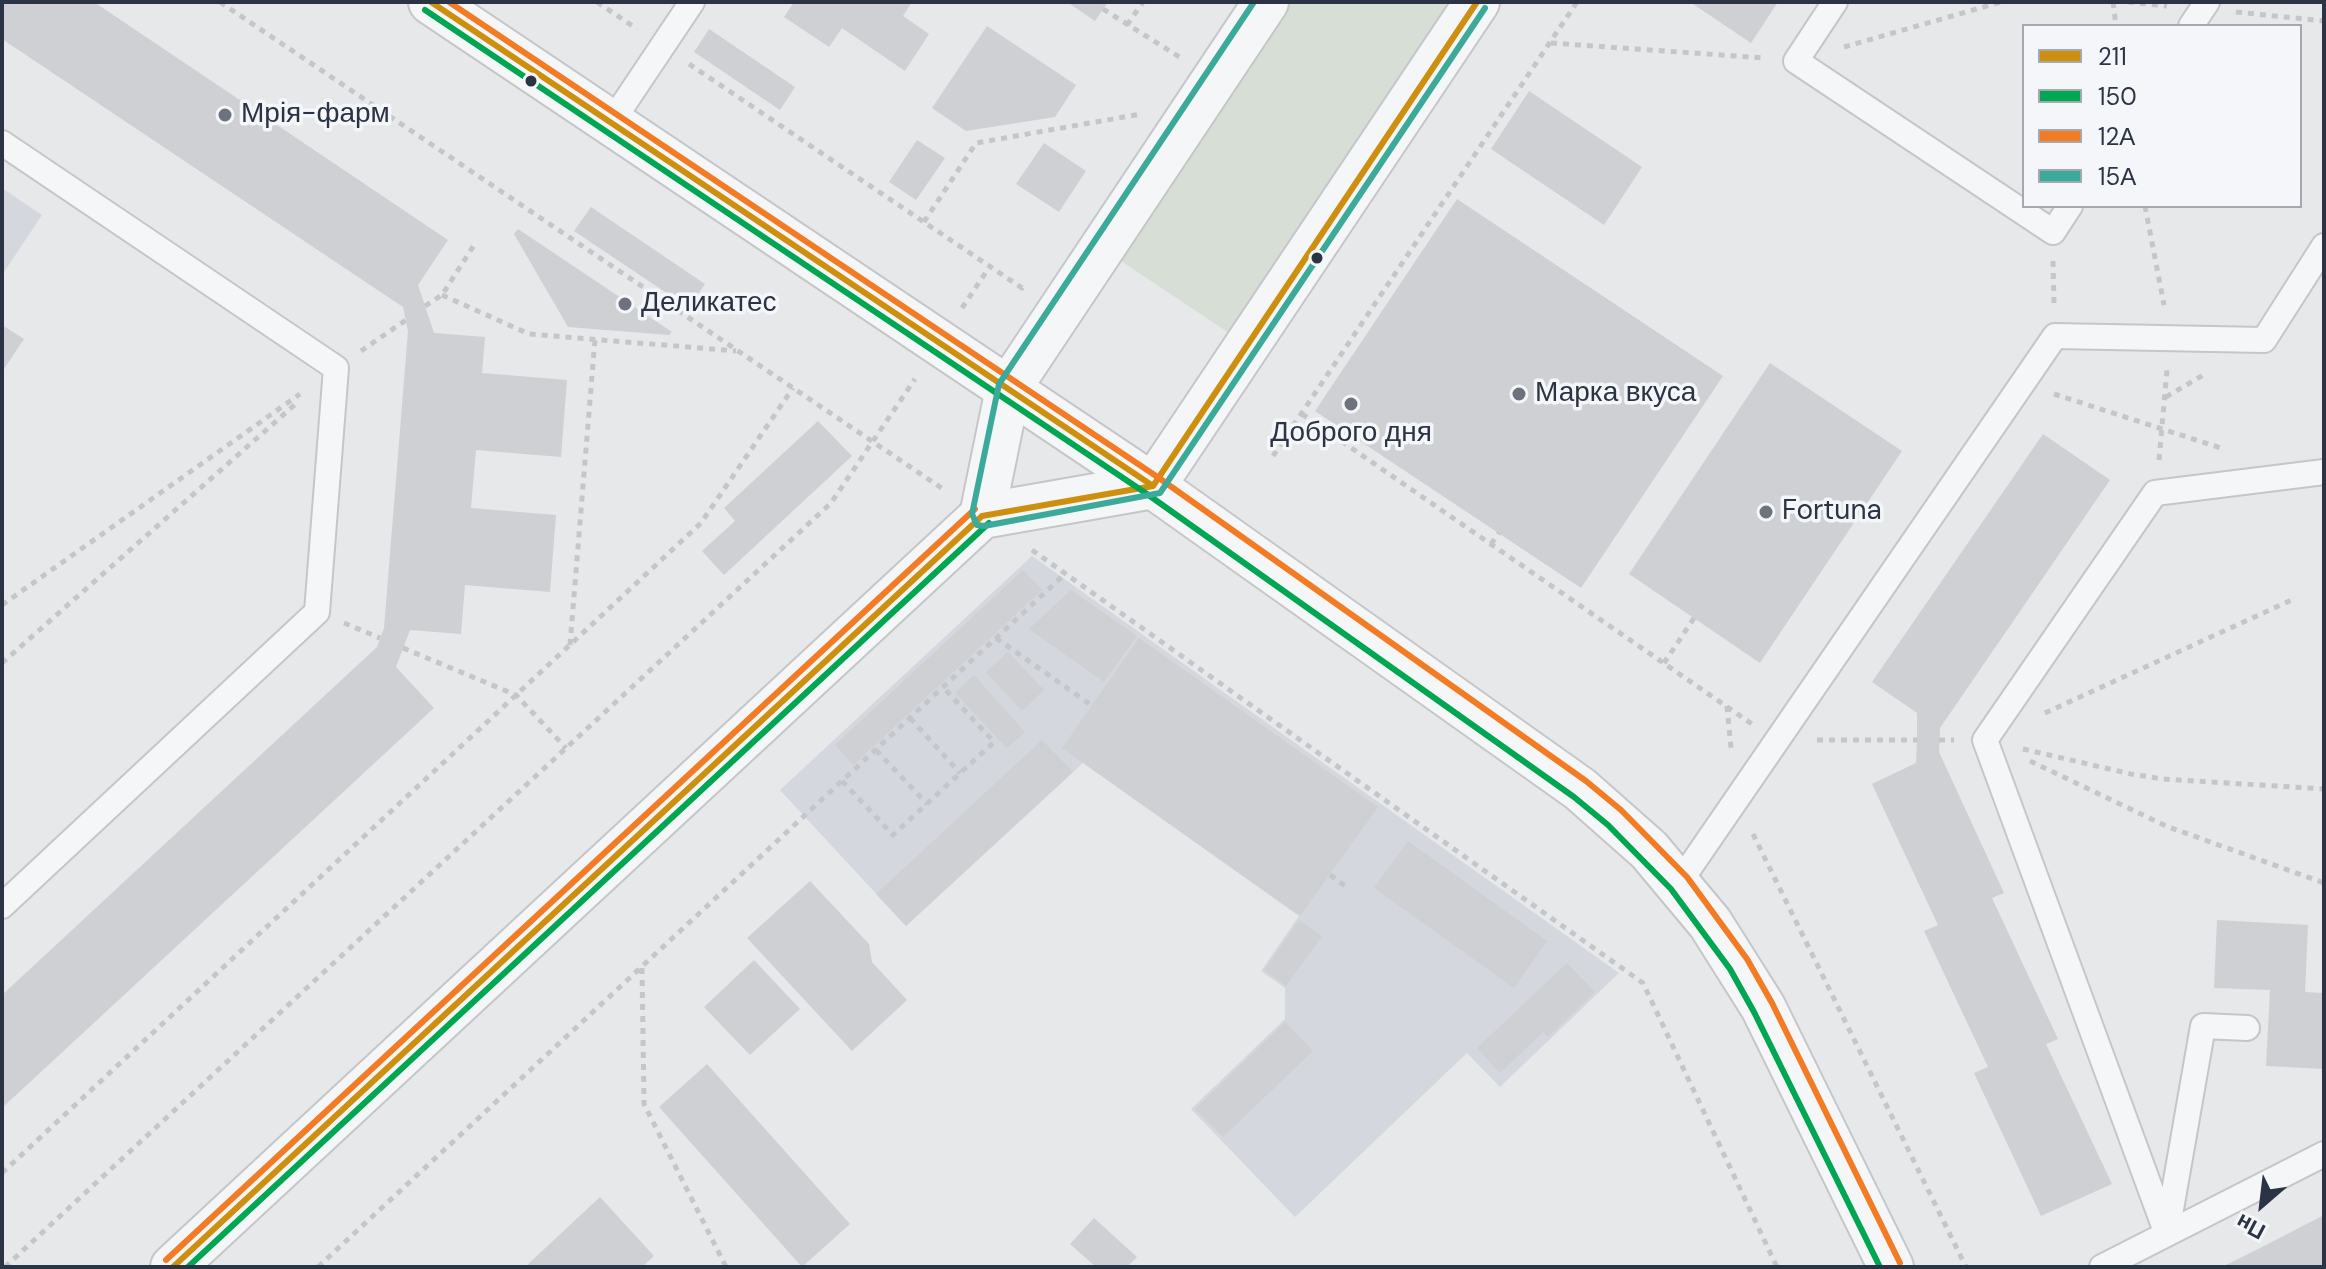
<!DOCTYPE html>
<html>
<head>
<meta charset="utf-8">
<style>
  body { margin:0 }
  #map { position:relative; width:2326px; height:1269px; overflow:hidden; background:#e6e8ea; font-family:"DM Sans",sans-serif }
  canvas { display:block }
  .frame { position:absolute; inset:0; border:4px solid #2b3445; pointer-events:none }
  .legend { position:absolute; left:2022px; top:24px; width:280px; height:184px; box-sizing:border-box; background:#f4f6f9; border:2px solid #a4a8b1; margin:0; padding:10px 14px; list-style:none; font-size:24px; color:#2b3445 }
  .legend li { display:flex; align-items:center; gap:16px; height:40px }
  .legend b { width:40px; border:2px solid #a4a8b1 }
  .north { position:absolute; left:2222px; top:1165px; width:80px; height:80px; -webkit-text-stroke:6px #f4f6f9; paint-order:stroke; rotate:208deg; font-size:22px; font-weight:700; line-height:32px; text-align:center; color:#2b3445 }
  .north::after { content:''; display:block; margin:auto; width:28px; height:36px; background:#2b3445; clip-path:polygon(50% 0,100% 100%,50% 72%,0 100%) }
</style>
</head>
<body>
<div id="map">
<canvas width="2326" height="1269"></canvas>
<div class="frame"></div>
<ul class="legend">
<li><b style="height:10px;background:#ce8f0e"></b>211</li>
<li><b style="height:10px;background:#00a651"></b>150</li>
<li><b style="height:10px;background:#f37b24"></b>12А</li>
<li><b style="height:10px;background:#3caa9b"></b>15А</li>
</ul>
<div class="north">Пн</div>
</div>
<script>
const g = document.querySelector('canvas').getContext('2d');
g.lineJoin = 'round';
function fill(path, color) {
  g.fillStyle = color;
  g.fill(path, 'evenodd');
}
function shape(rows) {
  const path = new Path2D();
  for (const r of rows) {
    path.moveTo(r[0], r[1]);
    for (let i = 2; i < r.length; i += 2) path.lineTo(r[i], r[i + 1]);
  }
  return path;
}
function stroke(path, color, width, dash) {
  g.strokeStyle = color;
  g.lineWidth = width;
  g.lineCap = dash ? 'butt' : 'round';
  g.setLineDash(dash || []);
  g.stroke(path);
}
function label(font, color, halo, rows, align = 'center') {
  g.font = font + ' "DM Sans",sans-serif';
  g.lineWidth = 7;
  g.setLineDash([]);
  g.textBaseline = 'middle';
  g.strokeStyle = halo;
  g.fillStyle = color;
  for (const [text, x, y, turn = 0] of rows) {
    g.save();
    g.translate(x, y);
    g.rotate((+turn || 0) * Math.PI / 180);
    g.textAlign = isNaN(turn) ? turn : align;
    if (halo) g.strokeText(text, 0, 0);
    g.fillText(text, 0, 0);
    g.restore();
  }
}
fill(shape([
  [2,188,42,215,2,275],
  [1032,556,1619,973,1500,1087,1467,1053,1295,1217,1191,1109,1285,1019,1285,988,1261,971,1299,916,1083,763,906,926,780,790]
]), '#d4d7dd');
fill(shape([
  [1290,2,1455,2,1232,335,1118,259]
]), '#d6ded6');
fill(shape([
  [2,2,94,2,448,240,418,285,434,333,485,337,482,373,567,380,561,457,476,450,471,508,556,515,550,592,465,585,461,634,410,630,396,667,434,708,2,1108,2,995,377,647,384,628,408,331,403,307,2,39],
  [794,2,912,2,903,16,929,34,905,71,842,28,829,47,784,17],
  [1067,2,1108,2,1095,21],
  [1690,2,1778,2,1751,43],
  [987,26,1076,85,1055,117,966,131,932,108],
  [709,29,795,87,780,110,694,52],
  [1529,91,1642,167,1604,225,1491,149],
  [917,140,945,158,916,200,889,182],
  [1044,143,1086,171,1059,212,1016,184],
  [1457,199,1723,376,1581,588,1315,411],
  [591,207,705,284,689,308,574,231],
  [518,229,672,332,669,335,568,327,514,234],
  [2,325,24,339,2,372],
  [1770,363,1902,451,1760,663,1629,574],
  [818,421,852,456,724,575,702,551,735,521,724,508],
  [2043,434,2110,480,1940,728,1939,752,2004,893,1992,898,2058,1039,2046,1044,2112,1184,2041,1216,1974,1073,1988,1067,1924,931,1938,925,1872,784,1916,763,1917,740,1917,713,1872,682],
  [1023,570,1042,590,853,765,835,745],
  [1071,590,1137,636,1104,682,1029,629],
  [1139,638,1378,807,1300,916,1062,748],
  [1008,652,1044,690,1022,711,986,672],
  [974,675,1025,732,1007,748,955,693],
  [1042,740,1073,772,906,926,876,894],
  [1408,841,1547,941,1514,988,1374,888],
  [810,881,869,944,872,962,907,1000,852,1051,747,938],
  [1299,920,1322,936,1286,986,1264,970],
  [2217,920,2308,925,2305,992,2324,993,2324,1069,2266,1066,2270,990,2214,988],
  [754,960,800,1009,750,1055,704,1007],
  [1567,963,1595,992,1548,1037,1543,1032,1500,1073,1477,1048],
  [1285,1022,1313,1051,1223,1137,1195,1109],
  [707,1064,850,1224,802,1267,659,1107],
  [600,1197,654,1256,642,1267,525,1267],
  [2324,1215,2324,1267,2222,1267,2260,1248],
  [1094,1218,1137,1257,1127,1267,1096,1267,1070,1244]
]), '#ced0d3');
const service = shape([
  [1835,2,1796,61,2053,232,2070,206],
  [2191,26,2207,2],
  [611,123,692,2],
  [2,143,336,368,317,612,2,906],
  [1679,883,2055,336,2264,340,2324,246],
  [2167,1232,2203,1026,2247,1028],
  [2167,1234,1985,740,2155,493,2324,472],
  [2102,1267,2324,1154]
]);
const minor = shape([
  [982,516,1008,389],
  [173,1267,982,516,1153,486,1580,789,1649,850,1710,923,1763,1007,1891,1267]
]);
const tertiary = shape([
  [431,2,1153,486,1477,2],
  [1008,389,1266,2]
]);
stroke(service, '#c4c6c8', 28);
stroke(minor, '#c4c6c8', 48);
stroke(tertiary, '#c4c6c8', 48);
stroke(shape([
  [220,2,943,489],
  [597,2,637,29],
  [2113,2,2116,26],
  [2128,2,2167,6],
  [1103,9,1181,58],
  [2236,12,2324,21],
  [1127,25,1143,2],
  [1551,43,1764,58],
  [1844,47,2001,2],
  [689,64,1022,288,1024,285],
  [2145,206,2164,305],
  [924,222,976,143,1141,114],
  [2053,261,2054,303],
  [442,295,529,334,736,351],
  [425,306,442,295,476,242],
  [962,308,990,266],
  [361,351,406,320],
  [2054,394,2224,449],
  [2166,397,2205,374],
  [1302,414,1752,724],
  [1273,456,1577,2],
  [2159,460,2167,370],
  [1491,544,1499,533],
  [1032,550,1643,983,1777,1267],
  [2,605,300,394],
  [344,623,380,638],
  [996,638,1091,705],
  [570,645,595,339],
  [403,648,516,695,566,748],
  [2,663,299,401],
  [1664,663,1694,618],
  [1727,706,1731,748],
  [2045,713,2296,598],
  [910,718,960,773],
  [1817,740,1917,740],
  [1939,740,1954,740],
  [2023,749,2131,774,2163,779,2324,789],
  [876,750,927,804],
  [2030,761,2166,826,2324,883],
  [842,781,893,835,994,742,943,687],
  [1753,834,1966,1267],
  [1330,875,1348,888],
  [642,968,644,1104,726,1267],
  [2,1173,701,523,793,388],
  [5,1267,831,503,915,379],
  [318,1267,1066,573]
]), '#c5c6ca', 5, [6, 6]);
stroke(service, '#f5f6f7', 24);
stroke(minor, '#f5f6f7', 44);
stroke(tertiary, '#f5f6f7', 44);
stroke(shape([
  [431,2,1153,486],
  [173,1267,982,516,1153,486,1477,2]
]), '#ce8f0e', 6);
stroke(shape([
  [425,10,1147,494,1574,797,1608,825,1671,889,1730,969,1754,1012,1880,1267],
  [188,1267,989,523]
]), '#00a651', 6);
stroke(shape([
  [449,2,1159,478,1586,781,1621,810,1687,877,1747,959,1772,1003,1900,1263],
  [166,1260,975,509]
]), '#f37b24', 6);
stroke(shape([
  [1254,2,999,384,972,514,977,525,984,526,1160,493,1485,8]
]), '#3caa9b', 6);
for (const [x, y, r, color] of [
  [531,81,7,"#2b3445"],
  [225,115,8,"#6c737f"],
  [1317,258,7,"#2b3445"],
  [625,304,8,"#6c737f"],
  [1519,394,8,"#6c737f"],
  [1351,404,8,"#6c737f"],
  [1766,512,8,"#6c737f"]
]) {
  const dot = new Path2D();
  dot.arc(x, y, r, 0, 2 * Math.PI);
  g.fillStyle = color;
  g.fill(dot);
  stroke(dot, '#f4f6f9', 3);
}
label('28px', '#2b3445', '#f4f6f9', [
  ["Мрія-фарм",241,115],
  ["Деликатес",641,304],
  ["Марка вкуса",1535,394],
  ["Доброго дня",1351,434,"center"],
  ["Fortuna",1782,512]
], 'left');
</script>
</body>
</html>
